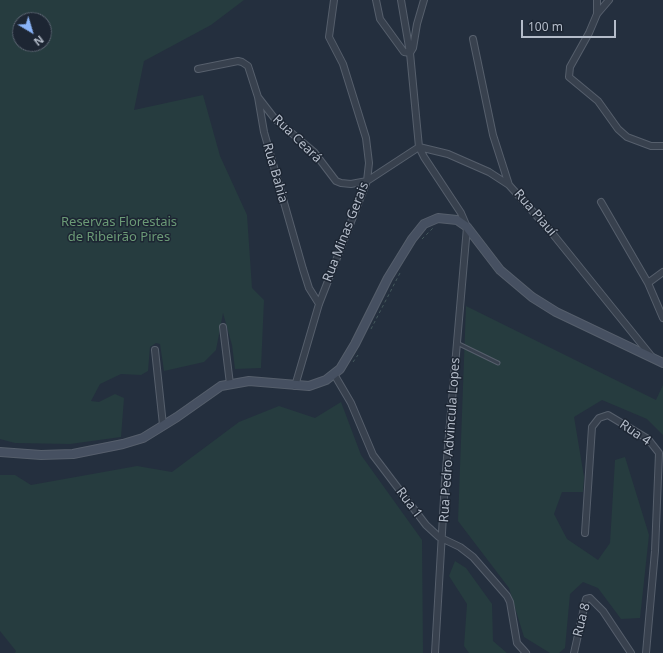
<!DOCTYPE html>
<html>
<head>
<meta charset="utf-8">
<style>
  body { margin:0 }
  #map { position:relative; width:663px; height:653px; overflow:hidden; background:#242f3e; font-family:"Noto Sans",sans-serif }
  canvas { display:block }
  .north { position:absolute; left:12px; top:12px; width:40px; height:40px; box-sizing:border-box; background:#1d2633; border:1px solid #59626f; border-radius:50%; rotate:142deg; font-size:11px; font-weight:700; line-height:16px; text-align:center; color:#b4bcc9 }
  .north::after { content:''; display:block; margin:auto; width:14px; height:18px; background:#8ab4f8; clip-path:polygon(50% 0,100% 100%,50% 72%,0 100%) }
  .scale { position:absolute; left:521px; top:20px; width:95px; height:18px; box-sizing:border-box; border:2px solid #b4bcc9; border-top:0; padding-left:5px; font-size:12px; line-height:14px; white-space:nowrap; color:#b4bcc9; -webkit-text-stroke:3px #1d2633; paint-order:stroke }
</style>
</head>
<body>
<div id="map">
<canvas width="663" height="653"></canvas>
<div class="north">N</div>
<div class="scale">100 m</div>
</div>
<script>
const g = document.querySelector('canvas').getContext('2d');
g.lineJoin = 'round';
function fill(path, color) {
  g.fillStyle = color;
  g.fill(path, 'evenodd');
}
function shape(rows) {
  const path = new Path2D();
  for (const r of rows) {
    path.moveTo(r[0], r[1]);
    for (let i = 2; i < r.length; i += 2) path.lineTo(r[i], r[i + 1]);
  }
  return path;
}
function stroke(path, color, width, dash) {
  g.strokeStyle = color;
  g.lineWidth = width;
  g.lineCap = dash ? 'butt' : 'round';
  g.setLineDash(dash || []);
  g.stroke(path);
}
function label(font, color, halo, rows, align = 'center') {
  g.font = font + ' "Noto Sans",sans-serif';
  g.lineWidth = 3;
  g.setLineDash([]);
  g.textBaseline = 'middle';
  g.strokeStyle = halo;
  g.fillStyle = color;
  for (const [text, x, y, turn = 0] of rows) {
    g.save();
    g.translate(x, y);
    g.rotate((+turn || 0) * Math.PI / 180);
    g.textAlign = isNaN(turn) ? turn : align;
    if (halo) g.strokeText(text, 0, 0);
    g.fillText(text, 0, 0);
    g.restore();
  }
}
fill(shape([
  [0,0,244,0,211,25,144,61,134,110,203,95,220,156,247,215,252,288,264,300,261,368,235,369,232,345,223,313,216,350,204,362,164,371,160,344,156,343,150,347,148,371,141,375,121,374,100,384,91,401,99,402,115,394,124,398,121,437,70,444,15,443,0,439],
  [20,20,44,20,44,44,20,44],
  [466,306,656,400,663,385,663,435,647,419,602,400,574,417,584,477,583,492,562,492,554,514,567,539,598,560,610,543,615,460,625,457,649,535,640,618,621,619,598,588,583,582,570,594,565,648,559,653,550,653,524,637,509,588,458,521],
  [341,402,361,455,422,540,423,653,15,653,16,651,0,631,0,475,15,475,31,485,137,466,172,472,239,422,279,406,315,418],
  [455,561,466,568,492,604,493,641,507,653,469,653,464,646,467,604,449,576]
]), '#263c3f');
const service = shape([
  [457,343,498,363]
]);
const minor = shape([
  [376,0,380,19,404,52,410,53],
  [401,0,410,53,419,147,424,157,461,213,467,227,445,481,435,653],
  [597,0,597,14],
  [609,0,597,14,589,33,570,67,569,77,598,101,618,129,627,137,651,146,663,146],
  [473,39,493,135,509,185,552,233,652,357],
  [410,53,413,48,417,24,424,0],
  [198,69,238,61,242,62,248,66,258,97,264,132,303,269,309,288,319,304],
  [258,97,275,119,314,152,336,181,341,183,351,184,367,181,419,147,448,154,489,172,509,185],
  [601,202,648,283,663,318],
  [648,283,663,272],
  [223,327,230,384],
  [155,350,163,425],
  [334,374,351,403,373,455,426,525,439,537,460,547,473,557,507,596,510,602,517,643,526,653],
  [295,386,319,304,367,181,369,163,366,138,343,64,329,37,334,0],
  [585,533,592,427,599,418,608,415,648,439,659,453,655,551,646,653],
  [574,653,586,599,590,598,603,611,631,653]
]);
const secondary = shape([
  [0,452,41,455,73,454,123,444,143,438,177,417,221,386,249,381,309,386,326,380,340,369,355,344,388,278,412,239,424,224,438,218,457,220,467,227,500,270,532,297,556,312,663,363]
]);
stroke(service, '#565f6c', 5);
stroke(minor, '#565f6c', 8);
stroke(secondary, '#565f6c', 10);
stroke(shape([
  [422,239,433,228],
  [371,329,400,273],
  [353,362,358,355]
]), '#44595c', 1, [3, 3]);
stroke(service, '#38414e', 3);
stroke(minor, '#38414e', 6);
stroke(secondary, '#465061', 8);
label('13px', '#b4bcc9', '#1d2633', [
  ["Rua Ceará",297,139,44],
  ["Rua Bahia",275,173,74],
  ["Rua Piauí",535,213,49],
  ["Rua Minas Gerais",346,232,-69],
  ["Rua 4",635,433,34],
  ["Rua Pedro Advincula Lopes",450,440,-86],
  ["Rua 1",409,503,53],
  ["Rua 8",582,620,-75]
]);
label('13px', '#6b9a76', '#1d2633', [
  ["Reservas Florestais",119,222],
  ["de Ribeirão Pires",119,237]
]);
</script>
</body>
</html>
